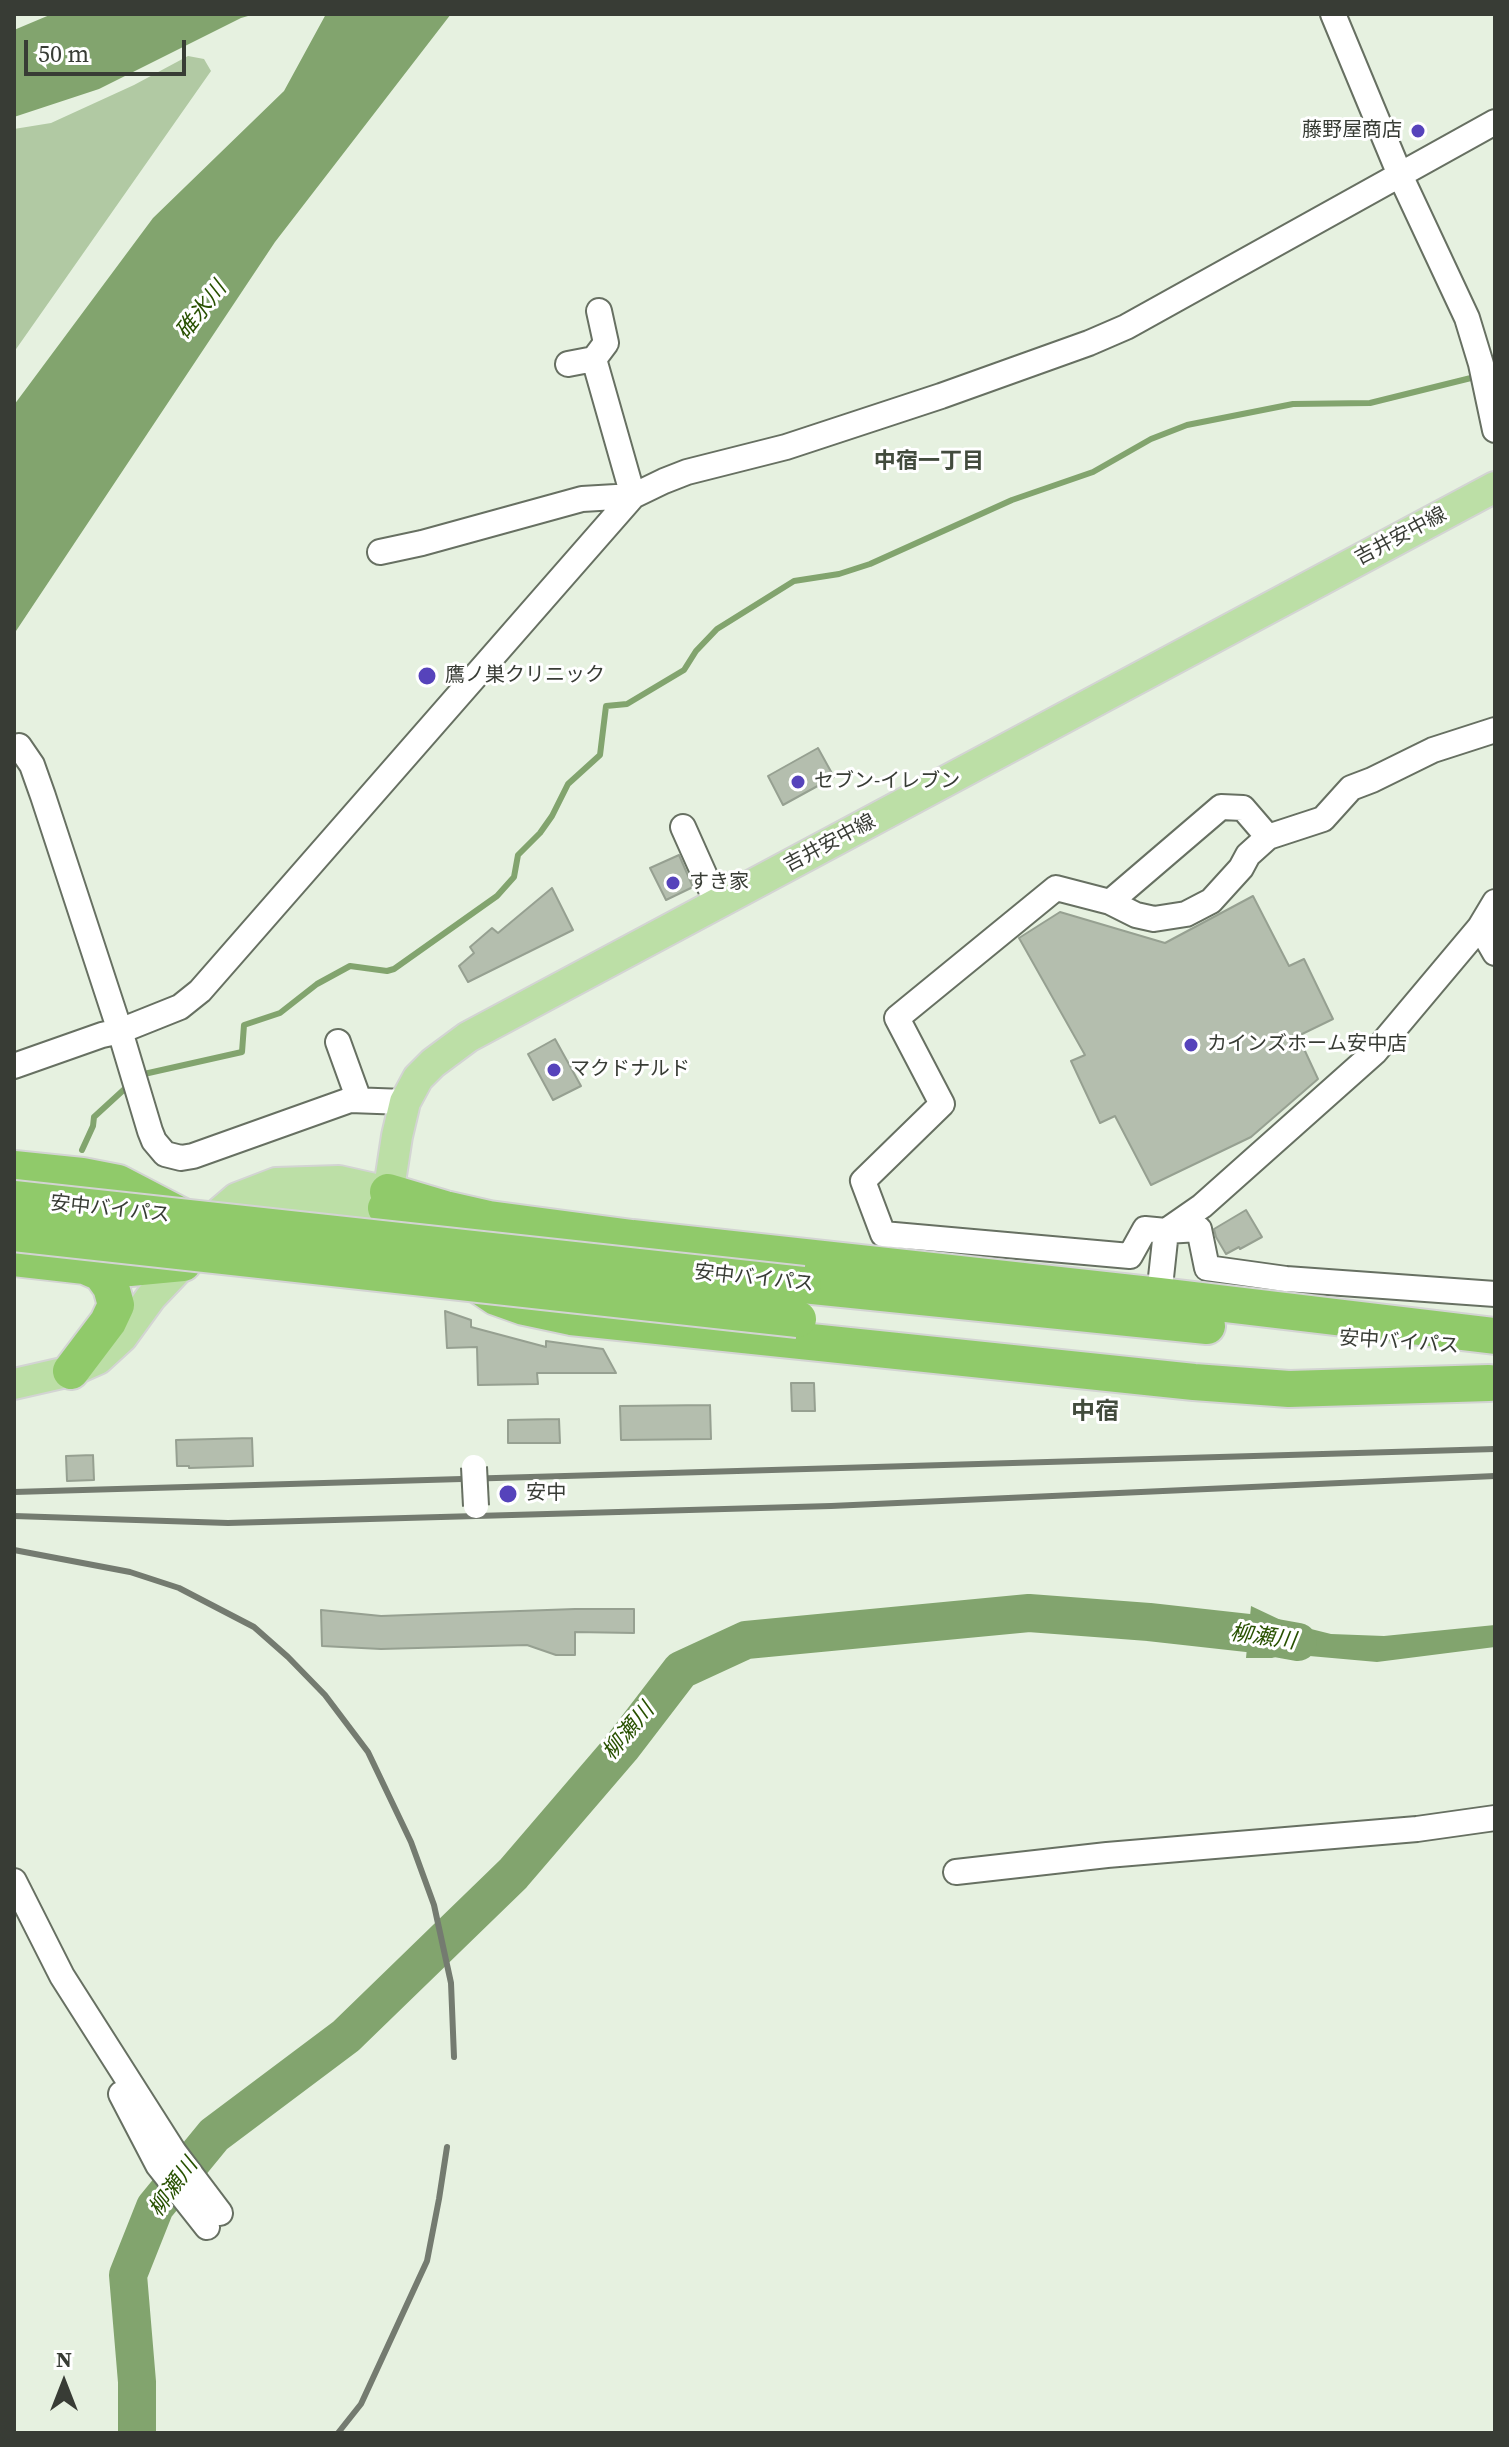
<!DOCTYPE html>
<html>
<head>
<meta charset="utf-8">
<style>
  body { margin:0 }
  #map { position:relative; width:1509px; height:2447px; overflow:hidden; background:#e6f1e0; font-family:"Source Serif 4",serif }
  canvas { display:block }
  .frame { position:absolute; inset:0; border:16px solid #383c35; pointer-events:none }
  .north { position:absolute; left:24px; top:2343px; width:80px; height:80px; -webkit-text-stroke:6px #fff; paint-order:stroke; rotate:0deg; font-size:22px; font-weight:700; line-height:32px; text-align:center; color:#383c35 }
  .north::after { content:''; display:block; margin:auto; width:28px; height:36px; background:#383c35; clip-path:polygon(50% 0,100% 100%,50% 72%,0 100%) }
  .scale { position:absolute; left:24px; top:40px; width:162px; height:36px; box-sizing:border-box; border:4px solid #383c35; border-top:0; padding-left:10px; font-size:24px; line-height:28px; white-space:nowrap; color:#383c35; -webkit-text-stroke:6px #fff; paint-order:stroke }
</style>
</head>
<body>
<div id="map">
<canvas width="1509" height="2447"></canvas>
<div class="frame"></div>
<div class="north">N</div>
<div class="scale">50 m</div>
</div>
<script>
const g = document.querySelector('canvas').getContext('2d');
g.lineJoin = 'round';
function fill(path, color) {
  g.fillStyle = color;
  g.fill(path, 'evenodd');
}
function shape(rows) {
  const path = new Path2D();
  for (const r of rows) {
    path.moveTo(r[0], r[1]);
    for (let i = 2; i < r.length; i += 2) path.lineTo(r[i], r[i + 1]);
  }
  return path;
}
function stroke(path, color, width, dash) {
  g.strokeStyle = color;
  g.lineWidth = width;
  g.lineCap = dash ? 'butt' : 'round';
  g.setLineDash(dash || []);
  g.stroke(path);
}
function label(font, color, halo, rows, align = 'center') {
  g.font = font + ' "Source Serif 4","Noto Sans JP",serif';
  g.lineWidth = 6;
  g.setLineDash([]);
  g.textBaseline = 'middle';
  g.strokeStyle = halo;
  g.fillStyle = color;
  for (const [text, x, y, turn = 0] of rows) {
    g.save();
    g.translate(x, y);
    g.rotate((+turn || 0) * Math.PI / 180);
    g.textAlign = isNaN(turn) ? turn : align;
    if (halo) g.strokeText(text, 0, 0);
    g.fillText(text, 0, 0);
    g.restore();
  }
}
fill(shape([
  [188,56,204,59,211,71,14,352,14,129,51,123,134,85]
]), '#b1c9a3');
fill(shape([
  [52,14,255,14,241,18,99,89,14,117,14,30],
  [326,14,451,14,275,242,14,634,14,405,153,218,284,91],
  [1251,1606,1287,1623,1331,1634,1384,1636,1495,1625,1495,1647,1377,1662,1287,1654,1272,1658,1246,1658]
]), '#82a46e');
stroke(shape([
  [139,1078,144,1074,242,1052,244,1025,280,1013,317,984,350,966,387,971,394,969,497,896,514,877,518,855,540,833,552,816,568,784,600,755,606,706,627,704,684,670,696,651,717,629,794,581,839,574,870,564,1012,500,1093,472,1151,439,1187,425,1293,404,1370,403,1479,376],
  [82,1150,93,1126,94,1117,130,1084]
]), '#82a46e', 6);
stroke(shape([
  [137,2433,137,2382,128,2275,155,2207,214,2135,346,2036,513,1874,622,1747,681,1670,746,1640,1029,1613,1149,1622,1248,1633,1298,1642]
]), '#82a46e', 38);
const building = shape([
  [818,748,834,777,783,805,768,776,818,748],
  [679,855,693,887,666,900,650,868,679,855],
  [552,888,573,930,468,982,459,966,474,953,470,947,492,928,498,933,552,888],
  [1253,896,1289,966,1304,959,1333,1019,1298,1036,1318,1079,1251,1137,1151,1185,1115,1116,1100,1123,1071,1061,1085,1055,1019,938,1060,912,1165,943,1253,896],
  [555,1039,581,1086,553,1100,528,1054,555,1039],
  [1246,1210,1262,1237,1240,1249,1239,1247,1226,1254,1216,1237,1214,1229,1246,1210],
  [445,1311,471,1320,471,1327,546,1347,546,1341,603,1349,616,1373,537,1373,538,1384,478,1385,477,1347,447,1348,445,1311],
  [791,1383,814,1383,815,1411,792,1411,791,1383],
  [710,1405,711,1439,621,1440,620,1406,710,1405],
  [559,1419,560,1443,508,1443,508,1420,559,1419],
  [252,1438,253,1466,189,1468,189,1466,177,1466,176,1440,252,1438],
  [93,1455,94,1480,67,1481,66,1456,93,1455],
  [575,1609,634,1609,634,1633,575,1632,575,1655,556,1655,527,1645,381,1649,322,1646,321,1610,381,1616,575,1609]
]);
fill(building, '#b4beae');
stroke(building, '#96a091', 2);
const minor = shape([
  [1333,14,1400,175,1467,318,1481,364,1495,430],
  [594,359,606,343,599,311],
  [568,364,594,359,633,496],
  [380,552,422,543,582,499,633,496],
  [1495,730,1433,750,1372,780,1351,788,1323,819,1268,837,1248,855,1241,868,1211,901,1186,914,1154,919,1136,915,1110,902,1056,888,897,1018,942,1104,863,1181,883,1234,1130,1256,1145,1229,1166,1231,1199,1229,1207,1268,1286,1279,1495,1294],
  [19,746,32,765,43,796,120,1031,150,1131,154,1141,165,1154,181,1158,193,1156,350,1100,405,1102],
  [683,827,717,903],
  [1110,902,1221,807,1243,808,1268,837],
  [1480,927,1495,953],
  [338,1042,359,1100],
  [14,1066,102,1035,120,1031,180,1007,200,991,633,496,664,481,687,472,786,447,941,396,1089,343,1126,327,1495,122],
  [1159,1296,1166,1231,1202,1206,1375,1052,1480,927,1495,902],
  [956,1872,1107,1855,1417,1829,1495,1818],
  [14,1881,62,1976,174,2152,220,2213],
  [121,2094,158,2165,207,2227]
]);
const major = shape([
  [209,1222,237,1198,276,1183,339,1181,388,1192],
  [232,1224,273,1207,291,1204,327,1202,386,1208,397,1136,405,1102,418,1078,433,1063,468,1037,1495,487],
  [14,1384,71,1371,98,1359,122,1337,151,1297,191,1255]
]);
const highway = shape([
  [14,1169,82,1176,118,1183,187,1219],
  [388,1192,445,1209,489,1219,632,1238,1159,1296,1495,1336],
  [386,1208,414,1229,465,1276,496,1297,524,1307,571,1317,1194,1382,1289,1389,1489,1383],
  [14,1258,85,1266,130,1268,183,1263],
  [803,1285,1207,1326],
  [71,1371,108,1322,116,1305,111,1287,101,1273,85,1266]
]);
stroke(minor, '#677062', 28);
stroke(major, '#d3d4d3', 34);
stroke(highway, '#d3d4d3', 40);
stroke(minor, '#fff', 24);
stroke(major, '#bcdfa6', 30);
stroke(highway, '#90ca6a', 36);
stroke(shape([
  [14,1492,1495,1449],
  [14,1516,228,1523,831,1506,1495,1476],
  [14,1550,130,1572,179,1588,254,1627,288,1657,325,1695,368,1752,411,1842,434,1905,451,1983,454,2057],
  [338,2433,361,2404,427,2261,439,2199,447,2147]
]), '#747b70', 6);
const minorBridge = shape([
  [474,1467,476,1506]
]);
const highwayBridge = shape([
  [14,1199,803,1285],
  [14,1233,798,1319]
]);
stroke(minorBridge, '#677062', 28, []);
stroke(highwayBridge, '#d3d4d3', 40, []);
stroke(minorBridge, '#fff', 24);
stroke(highwayBridge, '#90ca6a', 36);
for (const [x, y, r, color] of [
  [1418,131,8,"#5643bb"],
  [427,676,10,"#5643bb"],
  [798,782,8,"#5643bb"],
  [673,883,8,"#5643bb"],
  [1191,1045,8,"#5643bb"],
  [554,1070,8,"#5643bb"],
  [508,1494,10,"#5643bb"]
]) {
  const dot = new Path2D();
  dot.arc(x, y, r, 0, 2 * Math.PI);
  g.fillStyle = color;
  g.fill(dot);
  stroke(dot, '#fff', 3);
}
label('20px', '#383c35', '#fff', [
  ["藤野屋商店",1402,131,"right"],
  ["鷹ノ巣クリニック",445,676],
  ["セブン-イレブン",814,782],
  ["すき家",689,883],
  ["カインズホーム安中店",1207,1045],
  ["マクドナルド",570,1070],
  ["安中",526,1494]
], 'left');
label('20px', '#383c35', '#fff', [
  ["吉井安中線",1401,537,-28],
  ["吉井安中線",830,844,-28],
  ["安中バイパス",110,1210,6],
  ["安中バイパス",754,1279,6],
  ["安中バイパス",1399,1343,4]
]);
label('italic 22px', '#285100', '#fff', [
  ["碓氷川",202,311,-52],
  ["柳瀬川",1263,1638,8],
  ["柳瀬川",629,1732,-50],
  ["柳瀬川",174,2188,-54]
]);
label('bold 22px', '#424b3d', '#fff', [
  ["中宿一丁目",929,462]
]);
label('bold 24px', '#424b3d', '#fff', [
  ["中宿",1095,1413]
]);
</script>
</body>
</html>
